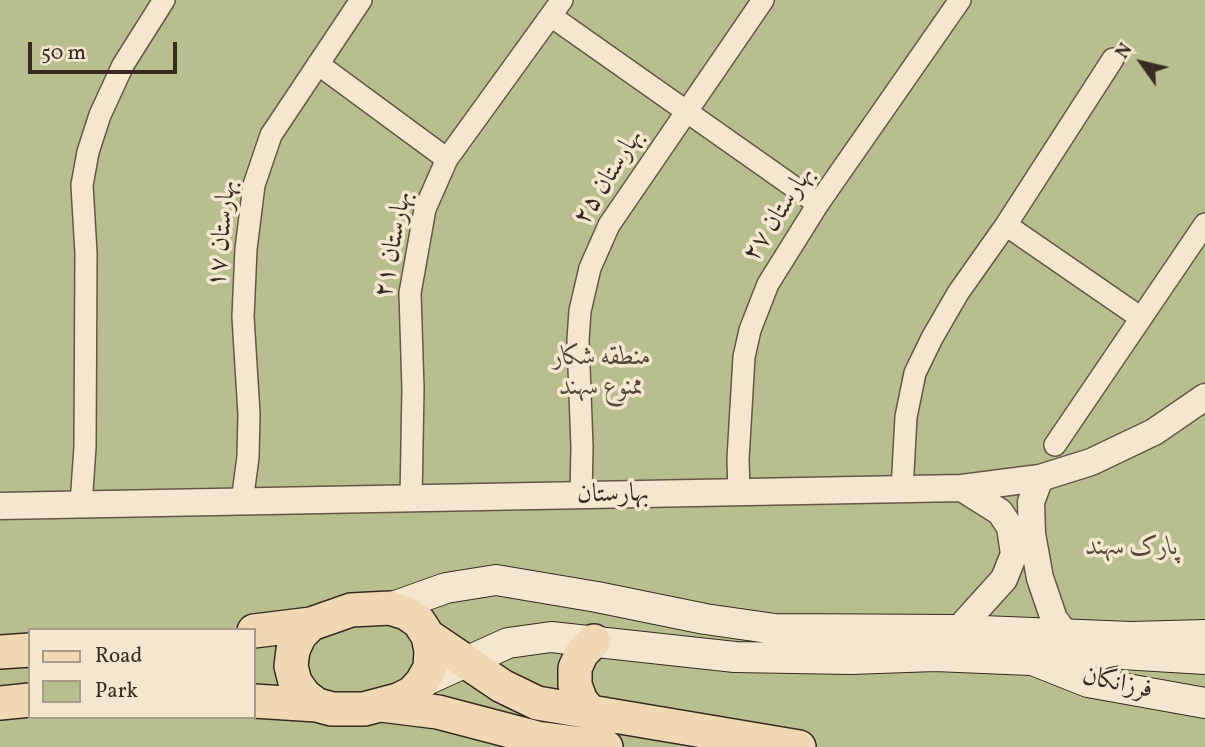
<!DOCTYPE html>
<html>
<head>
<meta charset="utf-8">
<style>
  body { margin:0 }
  #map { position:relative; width:1205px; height:747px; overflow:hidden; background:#f0d8b5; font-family:Vollkorn,serif }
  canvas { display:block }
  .legend { position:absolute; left:28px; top:628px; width:228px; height:91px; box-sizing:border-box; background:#f5e6cf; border:2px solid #a99b8a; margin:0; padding:9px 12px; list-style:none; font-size:21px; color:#382b23 }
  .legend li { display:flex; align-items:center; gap:14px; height:35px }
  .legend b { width:35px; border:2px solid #a99b8a }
  .north { position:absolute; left:1107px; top:28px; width:70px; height:70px; -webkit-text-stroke:5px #f5e6cf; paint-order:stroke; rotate:304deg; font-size:19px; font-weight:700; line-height:28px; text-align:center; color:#382b23 }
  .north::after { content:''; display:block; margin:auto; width:24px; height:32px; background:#382b23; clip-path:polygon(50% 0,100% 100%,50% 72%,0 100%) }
  .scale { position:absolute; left:28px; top:42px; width:149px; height:32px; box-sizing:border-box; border:4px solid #382b23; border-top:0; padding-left:9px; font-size:21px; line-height:24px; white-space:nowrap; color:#382b23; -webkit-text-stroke:5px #f5e6cf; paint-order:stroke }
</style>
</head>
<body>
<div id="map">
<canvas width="1205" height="747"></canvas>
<ul class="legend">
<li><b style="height:9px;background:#f0d8b5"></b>Road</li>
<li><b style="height:19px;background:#b8bf8e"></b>Park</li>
</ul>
<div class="north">N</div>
<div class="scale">50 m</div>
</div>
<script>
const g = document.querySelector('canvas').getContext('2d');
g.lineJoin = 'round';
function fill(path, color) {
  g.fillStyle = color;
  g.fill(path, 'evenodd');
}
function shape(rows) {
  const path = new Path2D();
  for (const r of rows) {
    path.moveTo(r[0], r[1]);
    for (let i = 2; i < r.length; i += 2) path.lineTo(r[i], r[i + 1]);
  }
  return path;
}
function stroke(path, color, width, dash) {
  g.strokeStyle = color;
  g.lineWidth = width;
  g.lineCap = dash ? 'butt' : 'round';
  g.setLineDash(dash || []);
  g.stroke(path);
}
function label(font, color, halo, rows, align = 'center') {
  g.font = font + ' Vollkorn,Amiri,serif';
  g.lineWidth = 7;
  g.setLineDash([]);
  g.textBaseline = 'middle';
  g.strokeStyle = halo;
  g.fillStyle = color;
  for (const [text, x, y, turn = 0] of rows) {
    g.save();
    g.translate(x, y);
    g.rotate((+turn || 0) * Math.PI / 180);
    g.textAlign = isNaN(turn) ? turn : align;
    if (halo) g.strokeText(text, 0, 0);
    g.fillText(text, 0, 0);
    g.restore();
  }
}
fill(shape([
  [0,0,1205,0,1205,747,0,747],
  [30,630,254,630,254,717,30,717]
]), '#b8bf8e');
const minor = shape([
  [551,16,818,204],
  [318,64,447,159],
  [1006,225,1141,318],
  [1055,445,1205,224],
  [902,490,906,417,915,373,932,338,958,293,1006,225,1113,59],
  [739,493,738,459,744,357,750,330,768,284,818,204,960,0],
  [581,496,582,447,578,340,580,311,590,268,609,225,763,0],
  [411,499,413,389,410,293,425,209,447,159,562,0],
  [242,502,248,457,249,414,243,317,246,249,254,185,271,135,361,0],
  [81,505,85,447,86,253,82,185,88,152,100,115,123,65,164,0]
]);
const tertiary = shape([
  [1040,478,1031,502,1032,534,1040,578,1054,619,1067,636],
  [0,506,962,488,1040,478,1091,462,1154,432,1205,397],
  [958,630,1004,579,1014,554,1010,527,1000,512,962,488]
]);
const secondary = shape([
  [390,608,446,588,496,580,597,597,705,619,775,629,958,630,1131,637,1205,635],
  [1035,661,1088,682,1205,703],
  [422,682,508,643,551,637,735,657,851,659,935,656,1031,660,1089,652,1205,659]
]);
const primary = shape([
  [390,608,406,613,419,622,428,636,431,651,430,668,422,682,412,693,398,700,364,709,332,709,317,705,304,695,295,682,291,666,293,650,300,635,311,624,351,610,390,608],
  [254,631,311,624],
  [428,636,502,686,537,703,799,747],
  [0,652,30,650],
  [254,701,317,705],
  [0,703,30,700],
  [381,705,438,712,537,738,606,747],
  [592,714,581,701,575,685,575,668,582,653,594,641]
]);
stroke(minor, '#665648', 24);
stroke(tertiary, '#665648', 29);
stroke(secondary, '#382b23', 32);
stroke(primary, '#382b23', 36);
stroke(minor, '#f5e6cf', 21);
stroke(tertiary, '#f5e6cf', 26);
stroke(secondary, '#f5e6cf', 30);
stroke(primary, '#f0d8b5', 33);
label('26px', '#382b23', '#f5e6cf', [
  ["بهارستان ۲۵",610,178,-58],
  ["بهارستان ۲۷",780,215,-57],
  ["بهارستان ۱۷",224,234,-84],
  ["بهارستان ۲۱",395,245,-79],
  ["بهارستان",613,496,-1],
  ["فرزانگان",1117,685,12]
]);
label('italic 26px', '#524938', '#f5e6cf', [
  ["منطقه شکار",602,359],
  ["ممنوع سهند",602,389],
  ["پارک سهند",1132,549]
]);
</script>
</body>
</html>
